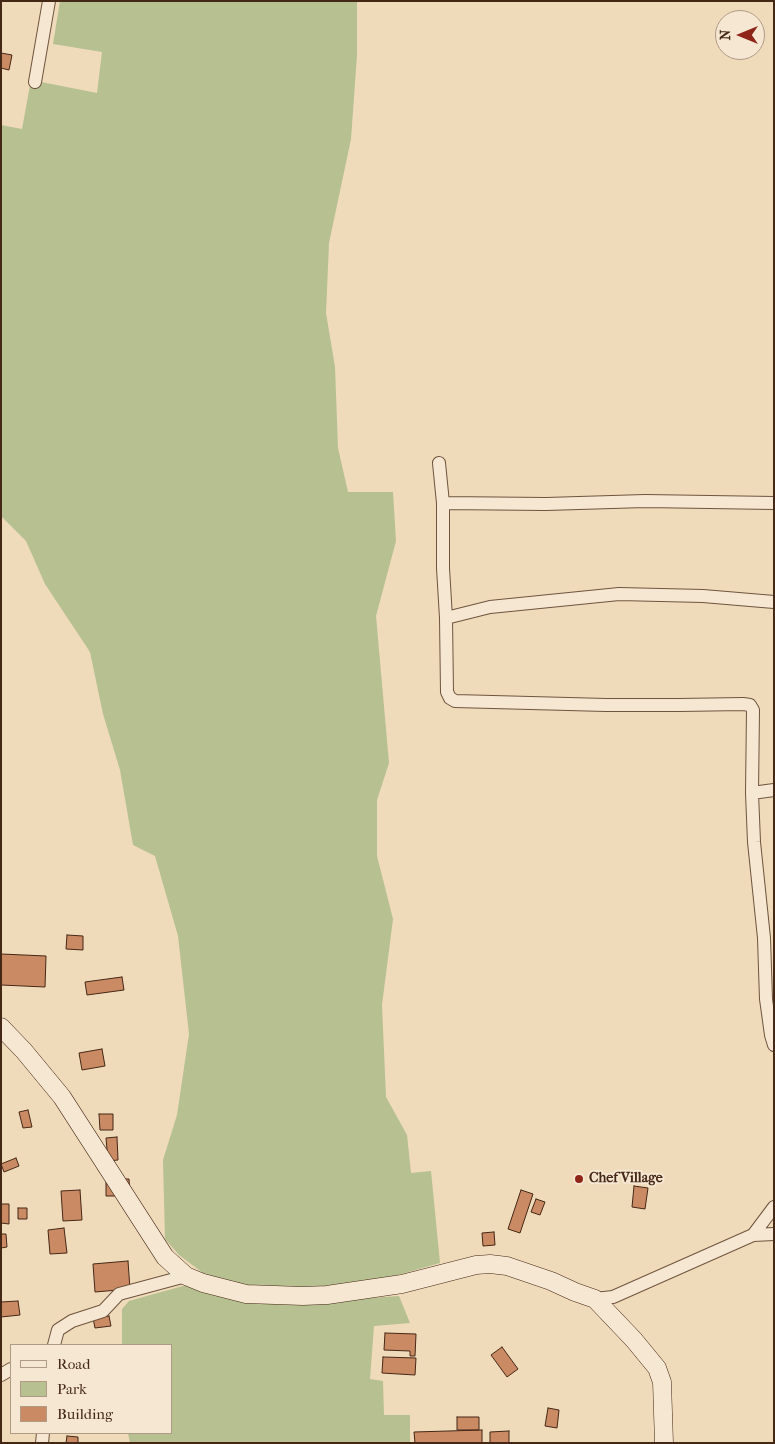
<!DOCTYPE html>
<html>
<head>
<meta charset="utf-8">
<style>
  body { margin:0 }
  #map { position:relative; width:775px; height:1444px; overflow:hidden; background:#efdaba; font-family:"IM FELL French Canon",serif }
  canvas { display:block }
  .frame { position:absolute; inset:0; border:2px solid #452715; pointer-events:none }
  .legend { position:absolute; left:10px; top:1344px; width:162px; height:90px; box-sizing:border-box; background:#f5e7d2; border:1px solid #af9a86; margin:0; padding:6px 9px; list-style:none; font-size:15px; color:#452715 }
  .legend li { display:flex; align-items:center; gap:10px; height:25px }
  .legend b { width:25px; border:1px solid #af9a86 }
  .north { position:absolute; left:715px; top:10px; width:50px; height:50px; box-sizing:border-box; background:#f5e7d2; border:1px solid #af9a86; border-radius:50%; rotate:270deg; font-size:14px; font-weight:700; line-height:20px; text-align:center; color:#452715 }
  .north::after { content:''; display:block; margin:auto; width:18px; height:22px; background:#8f2418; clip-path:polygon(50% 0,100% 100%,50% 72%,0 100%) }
</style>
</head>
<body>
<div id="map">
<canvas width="775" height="1444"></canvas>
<div class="frame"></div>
<ul class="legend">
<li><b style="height:6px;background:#f5e7d2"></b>Road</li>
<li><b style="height:14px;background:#b6c091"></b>Park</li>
<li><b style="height:14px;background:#ca8b64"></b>Building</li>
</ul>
<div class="north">N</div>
</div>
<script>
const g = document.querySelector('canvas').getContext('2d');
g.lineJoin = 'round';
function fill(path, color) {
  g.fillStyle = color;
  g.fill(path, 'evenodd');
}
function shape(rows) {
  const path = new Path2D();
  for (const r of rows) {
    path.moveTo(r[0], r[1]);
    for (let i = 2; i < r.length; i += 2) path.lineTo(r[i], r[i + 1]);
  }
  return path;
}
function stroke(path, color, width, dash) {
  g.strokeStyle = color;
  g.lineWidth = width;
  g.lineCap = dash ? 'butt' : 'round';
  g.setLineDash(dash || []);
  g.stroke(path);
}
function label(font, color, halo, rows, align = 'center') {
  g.font = font + ' "IM FELL French Canon",serif';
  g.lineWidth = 4;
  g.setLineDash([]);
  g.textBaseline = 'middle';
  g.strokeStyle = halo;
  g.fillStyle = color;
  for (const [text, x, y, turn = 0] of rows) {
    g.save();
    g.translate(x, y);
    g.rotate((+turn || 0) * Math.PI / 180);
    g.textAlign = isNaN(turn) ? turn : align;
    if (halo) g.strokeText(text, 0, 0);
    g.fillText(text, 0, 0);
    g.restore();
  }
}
fill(shape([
  [60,1,357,1,357,55,351,139,329,243,326,313,335,367,338,448,348,492,393,492,396,541,376,616,389,763,377,800,377,856,393,919,382,1005,386,1097,407,1135,411,1173,431,1171,440,1263,398,1275,363,1282,307,1289,252,1287,217,1280,203,1273,179,1255,165,1239,163,1160,177,1115,189,1034,178,936,155,856,133,845,120,770,103,714,90,652,45,584,26,541,1,516,1,125,22,129,31,80,97,93,102,52,53,44],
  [190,1284,295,1303,399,1296,410,1323,374,1326,370,1379,383,1381,384,1415,410,1415,410,1443,130,1443,128,1433,171,1433,171,1345,122,1345,122,1309,129,1301]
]), '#b6c091');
const building = shape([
  [1,53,12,55,9,70,1,68,1,53],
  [67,935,83,936,83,950,66,949,67,935],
  [1,954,46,956,45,987,1,985,1,954],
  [122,977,124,990,87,995,85,982,122,977],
  [102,1049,105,1066,82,1070,79,1053,102,1049],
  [28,1110,32,1127,23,1128,19,1112,28,1110],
  [99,1114,113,1114,113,1130,100,1130,99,1114],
  [117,1137,118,1160,108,1161,106,1138,117,1137],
  [16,1158,19,1166,4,1172,1,1164,16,1158],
  [106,1179,129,1179,130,1196,106,1196,106,1179],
  [634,1186,648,1188,645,1209,632,1207,634,1186],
  [80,1190,82,1220,63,1221,61,1191,80,1190],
  [521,1190,533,1194,520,1233,508,1229,521,1190],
  [536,1199,545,1202,540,1215,531,1212,536,1199],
  [1,1204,9,1204,9,1224,1,1223,1,1204],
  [18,1208,27,1208,27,1219,18,1219,18,1208],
  [64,1228,67,1253,50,1254,48,1230,64,1228],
  [494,1232,495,1245,483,1246,482,1233,494,1232],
  [1,1234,6,1234,7,1247,1,1248,1,1234],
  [128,1261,130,1289,95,1292,93,1264,128,1261],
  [18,1301,20,1315,1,1317,1,1302,18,1301],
  [109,1316,111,1326,95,1328,93,1318,109,1316],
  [385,1333,416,1334,415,1356,410,1356,410,1351,384,1350,385,1333],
  [502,1347,518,1369,507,1377,491,1355,502,1347],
  [383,1357,416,1358,415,1375,382,1373,383,1357],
  [548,1408,559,1410,557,1428,545,1426,548,1408],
  [457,1417,479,1417,479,1430,457,1430,457,1417],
  [482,1430,482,1443,415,1443,414,1432,482,1430],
  [509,1431,509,1443,490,1443,490,1432,509,1431],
  [67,1436,78,1437,78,1443,66,1443,67,1436]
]);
fill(building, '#ca8b64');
stroke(building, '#452715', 1);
const street = shape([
  [35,82,49,1],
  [439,463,443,503,443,568,446,618,447,692,450,698,455,701,606,705,679,705,743,704,750,705,753,710,752,793,754,842,764,938,766,999,771,1035,774,1045],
  [443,503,546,504,645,501,774,503],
  [446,618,490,607,619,594,703,596,774,602],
  [752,793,774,790],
  [753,1235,774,1207],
  [595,1299,613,1297,753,1235,774,1234],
  [54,1345,58,1330,72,1321,103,1311,119,1294,186,1276],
  [1,1375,11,1369],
  [42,1443,43,1433]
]);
const secondary = shape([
  [1,1027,24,1051,62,1097,165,1257,186,1276,203,1283,246,1294,303,1296,327,1295,402,1284,476,1265,490,1264,507,1266,551,1281,575,1292,595,1299,634,1340,657,1368,662,1382,664,1443]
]);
stroke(street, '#70543e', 14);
stroke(secondary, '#452715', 19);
stroke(street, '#f5e7d2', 12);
stroke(secondary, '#f5e7d2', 18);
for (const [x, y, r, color] of [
  [579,1179,5,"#8f2418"]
]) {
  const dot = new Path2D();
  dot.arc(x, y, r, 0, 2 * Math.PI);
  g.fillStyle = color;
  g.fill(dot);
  stroke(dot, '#f5e7d2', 2);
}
label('bold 14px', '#452715', '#f5e7d2', [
  ["Chef Village",589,1179]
], 'left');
</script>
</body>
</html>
